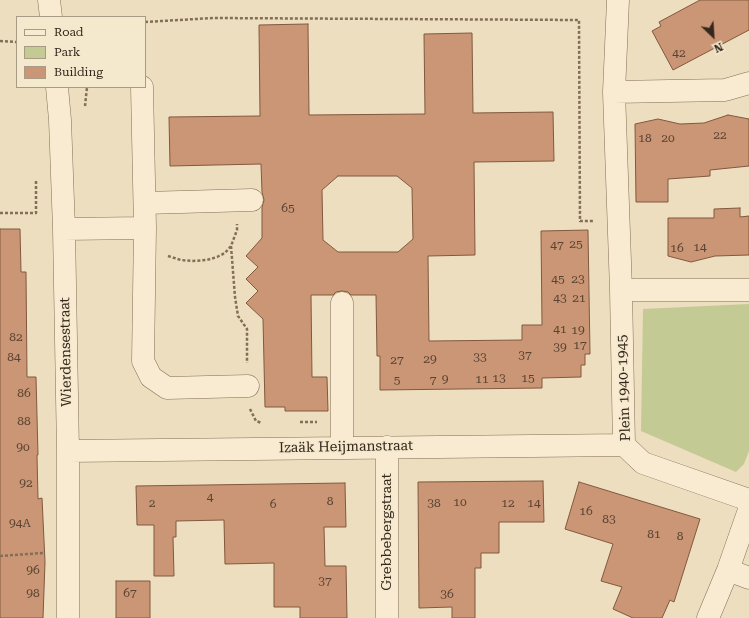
<!DOCTYPE html>
<html>
<head>
<meta charset="utf-8">
<style>
  body { margin:0 }
  #map { position:relative; width:749px; height:618px; overflow:hidden; background:#ecdebe; font-family:"Roboto Serif",serif }
  canvas { display:block }
  .legend { position:absolute; left:16px; top:16px; width:130px; height:72px; box-sizing:border-box; background:#f4e8cd; border:1px solid #a79b86; margin:0; padding:5px 7px; list-style:none; font-size:12px; color:#34271c }
  .legend li { display:flex; align-items:center; gap:8px; height:20px }
  .legend b { width:20px; border:1px solid #a79b86 }
  .north { position:absolute; left:693px; top:16px; width:40px; height:40px; -webkit-text-stroke:3px #f4e8cd; paint-order:stroke; rotate:155deg; font-size:11px; font-weight:700; line-height:16px; text-align:center; color:#34271c }
  .north::after { content:''; display:block; margin:auto; width:14px; height:18px; background:#34271c; clip-path:polygon(50% 0,100% 100%,50% 72%,0 100%) }
</style>
</head>
<body>
<div id="map">
<canvas width="749" height="618"></canvas>
<ul class="legend">
<li><b style="height:5px;background:#f8ebd1"></b>Road</li>
<li><b style="height:11px;background:#c4ca93"></b>Park</li>
<li><b style="height:11px;background:#ca9675"></b>Building</li>
</ul>
<div class="north">N</div>
</div>
<script>
const g = document.querySelector('canvas').getContext('2d');
g.lineJoin = 'round';
function fill(path, color) {
  g.fillStyle = color;
  g.fill(path, 'evenodd');
}
function shape(rows) {
  const path = new Path2D();
  for (const r of rows) {
    path.moveTo(r[0], r[1]);
    for (let i = 2; i < r.length; i += 2) path.lineTo(r[i], r[i + 1]);
  }
  return path;
}
function stroke(path, color, width, dash) {
  g.strokeStyle = color;
  g.lineWidth = width;
  g.lineCap = dash ? 'butt' : 'round';
  g.setLineDash(dash || []);
  g.stroke(path);
}
function label(font, color, halo, rows, align = 'center') {
  g.font = font + ' "Roboto Serif",serif';
  g.lineWidth = 3;
  g.setLineDash([]);
  g.textBaseline = 'middle';
  g.strokeStyle = halo;
  g.fillStyle = color;
  for (const [text, x, y, turn = 0] of rows) {
    g.save();
    g.translate(x, y);
    g.rotate((+turn || 0) * Math.PI / 180);
    g.textAlign = isNaN(turn) ? turn : align;
    if (halo) g.strokeText(text, 0, 0);
    g.fillText(text, 0, 0);
    g.restore();
  }
}
fill(shape([
  [749,304,749,451,744,464,736,472,641,431,643,309]
]), '#c4ca93');
const building = shape([
  [700,0,749,0,749,30,673,70,652,31,661,26,659,22,700,0],
  [308,24,309,115,425,114,424,34,472,33,473,113,553,112,554,161,474,162,475,255,428,256,429,341,522,340,522,325,542,325,541,231,588,230,590,354,585,354,585,365,581,365,581,377,542,378,542,388,380,390,380,356,377,356,376,295,351,295,348,292,342,291,336,292,333,295,311,295,312,377,327,377,328,411,285,411,285,407,265,407,263,319,246,303,258,291,246,279,258,267,246,256,262,238,262,207,264,200,262,192,261,164,170,166,169,117,260,116,259,25,308,24],
  [338,176,397,176,412,188,413,239,398,252,338,252,323,240,322,190,338,176],
  [728,115,749,119,749,166,710,170,710,176,668,179,668,202,636,202,635,124,658,119,680,124,704,123,728,115],
  [740,208,740,217,749,216,749,255,715,256,691,262,668,256,668,218,714,218,714,209,740,208],
  [0,229,20,229,21,272,26,272,27,377,36,377,38,455,37,455,38,499,42,498,45,562,43,618,0,618,0,229],
  [543,481,544,522,499,522,499,553,481,553,481,568,475,568,475,618,452,618,452,607,419,608,418,482,543,481],
  [579,482,700,519,674,602,670,600,662,618,633,618,613,609,622,587,601,581,613,544,565,529,579,482],
  [345,483,346,527,324,527,325,566,346,566,347,618,300,618,300,607,274,607,274,563,225,564,224,520,176,521,176,537,173,537,174,576,154,576,154,525,137,525,136,486,345,483],
  [116,581,150,581,150,618,116,618,116,581]
]);
fill(building, '#ca9675');
stroke(building, '#82583e', 1);
const minor = shape([
  [49,0,51,17],
  [618,0,614,92,621,290,624,445,643,463,749,500],
  [57,87,60,120,64,229,68,451,68,618],
  [142,87,145,228,143,361,151,377,167,388,248,386],
  [614,92,725,90,749,83],
  [145,203,252,200],
  [64,229,145,228],
  [621,290,749,290],
  [342,303,342,447],
  [387,447,387,618],
  [68,451,624,445],
  [728,570,749,578],
  [708,618,728,570,749,510]
]);
stroke(minor, '#846e57', 23);
stroke(shape([
  [145,22,213,18,579,20,580,221,594,221],
  [0,41,17,42],
  [85,106,87,87],
  [0,213,36,213,36,180],
  [231,246,235,297,238,316,247,329,247,363],
  [168,256,181,260,192,261,207,260,217,257,225,253,231,246,237,230,237,224],
  [250,409,256,421,262,423],
  [300,422,317,422],
  [0,556,43,553]
]), '#846e57', 2.5, [3, 2]);
stroke(minor, '#f8ebd1', 22);
label('12px', '#5a4332', null, [
  ["42",679,53],
  ["22",720,135],
  ["18",645,138],
  ["20",668,138],
  ["65",288,208],
  ["25",576,244],
  ["47",557,245],
  ["14",700,247],
  ["16",677,248],
  ["45",558,279],
  ["23",578,279],
  ["43",560,298],
  ["21",579,298],
  ["41",560,329],
  ["19",578,330],
  ["82",16,337],
  ["17",580,345],
  ["39",560,347],
  ["37",525,355],
  ["84",14,357],
  ["33",480,357],
  ["29",430,359],
  ["27",397,360],
  ["13",499,378],
  ["15",528,378],
  ["9",445,379],
  ["11",482,379],
  ["5",397,380],
  ["7",433,380],
  ["86",24,393],
  ["88",24,421],
  ["90",23,447],
  ["92",26,483],
  ["4",210,497],
  ["8",330,501],
  ["10",460,502],
  ["2",152,503],
  ["38",434,503],
  ["12",508,503],
  ["14",534,503],
  ["6",273,504],
  ["16",586,511],
  ["83",609,519],
  ["94A",20,523],
  ["81",654,534],
  ["8",680,536],
  ["96",33,570],
  ["37",325,581],
  ["98",33,593],
  ["67",130,593],
  ["36",447,594]
]);
label('14px', '#34271c', '#f4e8cd', [
  ["Wierdensestraat",66,352,-91],
  ["Plein 1940-1945",624,388,-92],
  ["Izaäk Heijmanstraat",346,447,-1],
  ["Grebbebergstraat",387,532,-90]
]);
</script>
</body>
</html>
